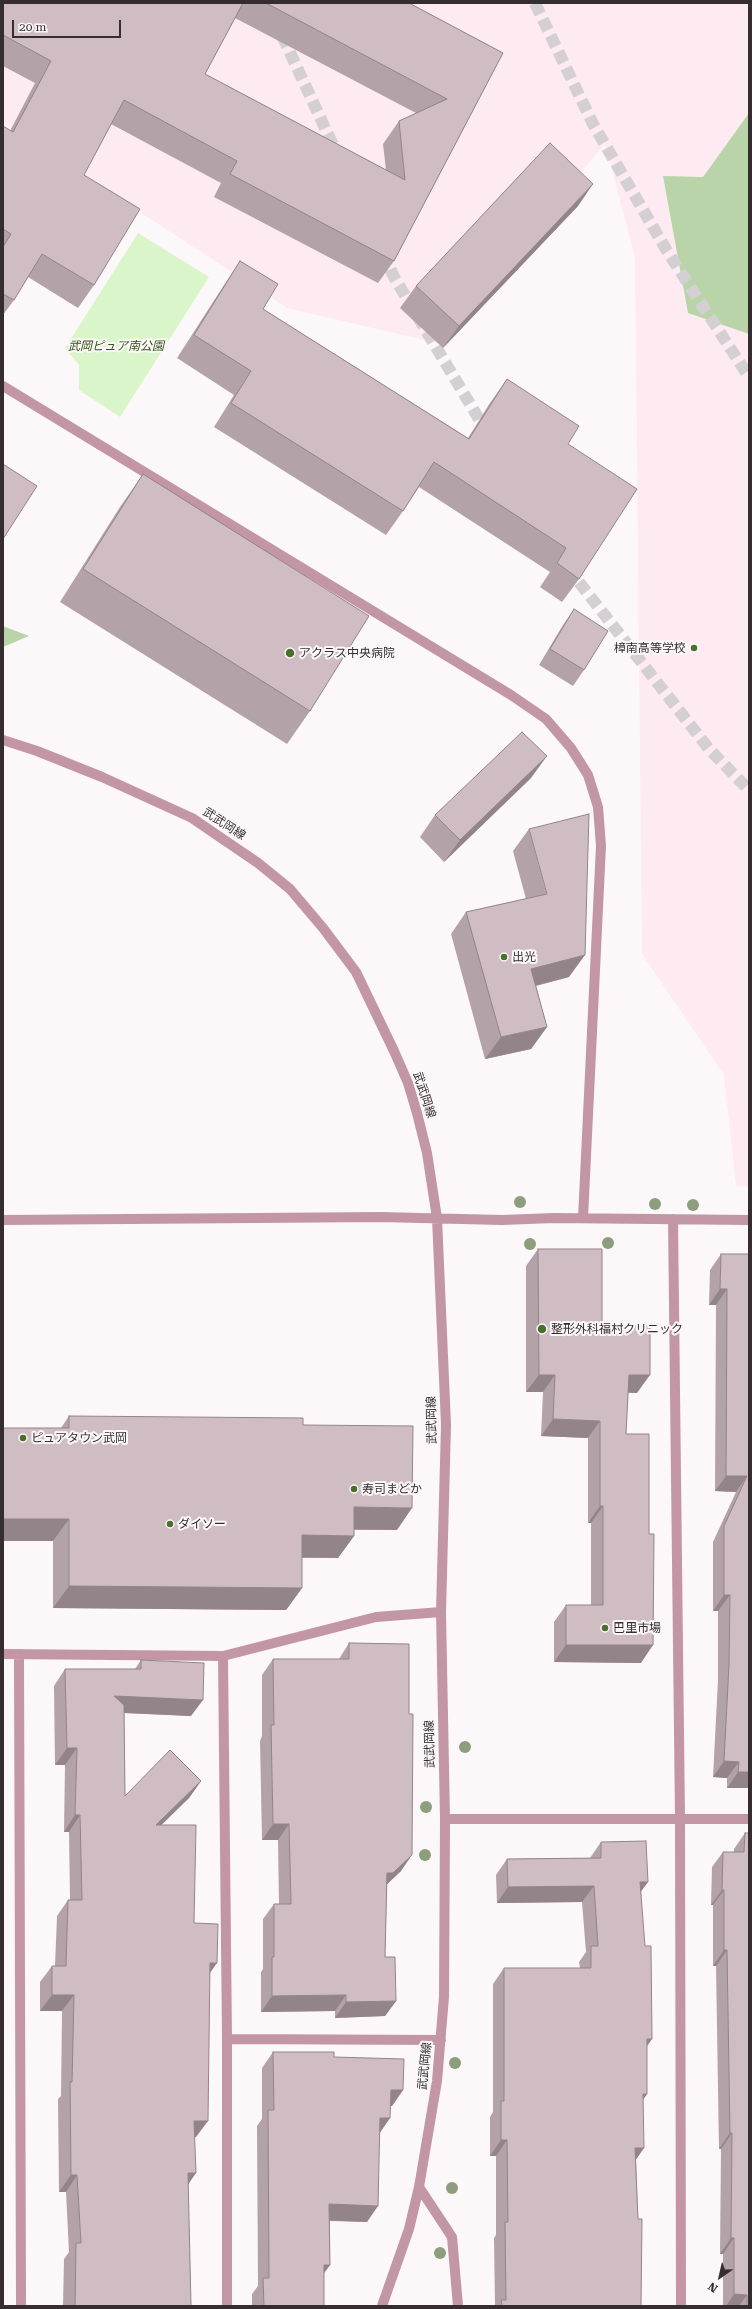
<!DOCTYPE html>
<html>
<head>
<meta charset="utf-8">
<style>
  body { margin:0 }
  #map { position:relative; width:752px; height:2309px; overflow:hidden; background:#fcf8fa; font-family:"Roboto Serif",serif }
  canvas { display:block }
  .frame { position:absolute; inset:0; border:4px solid #352d30; pointer-events:none }
  .north { position:absolute; left:700px; top:2257px; width:40px; height:40px; -webkit-text-stroke:3px #fcf8fa; paint-order:stroke; rotate:214deg; font-size:11px; font-weight:700; line-height:16px; text-align:center; color:#352d30 }
  .north::after { content:''; display:block; margin:auto; width:14px; height:18px; background:#352d30; clip-path:polygon(50% 0,100% 100%,50% 72%,0 100%) }
  .scale { position:absolute; left:12px; top:20px; width:109px; height:18px; box-sizing:border-box; border:2px solid #352d30; border-top:0; padding-left:5px; font-size:12px; line-height:14px; white-space:nowrap; color:#352d30; -webkit-text-stroke:3px #fcf8fa; paint-order:stroke }
</style>
</head>
<body>
<div id="map">
<canvas width="752" height="2309"></canvas>
<div class="frame"></div>
<div class="north">N</div>
<div class="scale">20 m</div>
</div>
<script>
const g = document.querySelector('canvas').getContext('2d');
g.lineJoin = 'round';
function fill(path, color) {
  g.fillStyle = color;
  g.fill(path, 'evenodd');
}
function shape(rows) {
  const path = new Path2D();
  for (const r of rows) {
    path.moveTo(r[0], r[1]);
    for (let i = 2; i < r.length; i += 2) path.lineTo(r[i], r[i + 1]);
  }
  return path;
}
function stroke(path, color, width, dash) {
  g.strokeStyle = color;
  g.lineWidth = width;
  g.lineCap = dash ? 'butt' : 'round';
  g.setLineDash(dash || []);
  g.stroke(path);
}
function label(font, color, halo, rows, align = 'center') {
  g.font = font + ' "Roboto Serif","Noto Sans JP",serif';
  g.lineWidth = 4;
  g.setLineDash([]);
  g.textBaseline = 'middle';
  g.strokeStyle = halo;
  g.fillStyle = color;
  for (const [text, x, y, turn = 0] of rows) {
    g.save();
    g.translate(x, y);
    g.rotate((+turn || 0) * Math.PI / 180);
    g.textAlign = isNaN(turn) ? turn : align;
    if (halo) g.strokeText(text, 0, 0);
    g.fillText(text, 0, 0);
    g.restore();
  }
}
fill(shape([
  [3,3,749,3,749,113,703,177,663,176,688,312,749,334,749,1187,736,1186,724,1075,642,954,635,257,605,144,437,343,287,308,3,123]
]), '#fdebf1');
fill(shape([
  [138,233,209,277,120,417,79,390,79,365,65,348]
]), '#daf5ca');
fill(shape([
  [749,113,749,334,688,313,663,176,703,177],
  [3,626,29,636,3,647]
]), '#b9d4a8');
stroke(shape([
  [267,3,338,156],
  [535,3,593,124,667,251,749,377],
  [383,253,394,277,488,434],
  [568,568,709,749,749,790]
]), '#d4cfd2', 12, [12, 6]);
stroke(shape([
  [3,386,511,695,546,719,571,748,588,775,598,807,601,846,583,1218],
  [3,740,37,751,102,777,192,818,258,863,290,889,323,928,356,972,394,1051,408,1083,417,1113,427,1153,437,1218,446,1425,441,1612,445,1819,444,1997,437,2081,419,2187,409,2229,382,2306],
  [673,1219,680,1818,681,2306],
  [3,1220,380,1217,502,1220,554,1218,749,1220],
  [3,1654,223,1656,376,1617,441,1612],
  [19,1654,21,2306],
  [223,1656,227,2039,227,2306],
  [445,1819,749,1819],
  [227,2039,441,2040],
  [419,2187,452,2237,458,2306]
]), '#c396a6', 10);
g.fillStyle = '#8d9e7d';
for (const [x, y] of [
  [520,1202],
  [655,1204],
  [693,1205],
  [608,1243],
  [530,1244],
  [465,1747],
  [426,1807],
  [425,1855],
  [455,2063],
  [452,2188],
  [440,2253]
]) {
  g.beginPath();
  g.arc(x, y, 6, 0, 2 * Math.PI);
  g.fill();
}
fill(shape([
  [3,3,409,3,503,53,394,261,378,283,214,197,221,183,111,124,84,175,94,285,78,308,28,277,14,300,3,315,3,126,10,131,35,83,3,66],
  [235,18,416,113,399,121,383,144,386,170,205,74],
  [578,206,443,348,400,308,416,286],
  [240,261,263,309,468,438,490,403,507,379,568,444,579,579,562,602,540,587,550,572,419,487,403,511,386,535,214,427,234,395,177,358,224,285],
  [143,474,310,711,287,744,60,602,120,507],
  [574,609,584,670,573,686,539,665,563,625],
  [531,778,444,862,420,837,435,815],
  [529,829,569,977,536,986,547,1027,531,1049,485,1059,451,934,466,912,526,899,513,851],
  [538,1249,602,1325,637,1393,628,1393,626,1434,641,1663,554,1662,554,1622,566,1605,591,1605,591,1523,588,1523,588,1438,541,1436,543,1392,526,1392,526,1266],
  [721,1254,749,1254,749,1788,727,1788,727,1778,713,1777,718,1680,718,1611,713,1611,713,1542,736,1492,715,1491,716,1305,709,1305,710,1270],
  [69,1416,303,1425,397,1530,354,1530,354,1536,338,1558,302,1558,302,1588,286,1610,53,1608,53,1541,3,1541,3,1428,61,1428],
  [349,1643,401,1871,387,1884,385,1957,396,2001,385,2016,335,2018,335,2011,261,2012,261,1972,263,1969,263,1919,274,1904,279,1904,278,1840,262,1840,260,1741,262,1736,262,1675,273,1659,339,1659],
  [141,1660,191,1716,124,1713,125,1796,201,1781,189,1798,161,1825,194,1923,210,1974,196,2137,195,2137,188,2184,191,2306,63,2306,64,2259,69,2252,66,2192,59,2192,58,2099,61,2096,62,2011,40,2011,40,1982,52,1966,55,1966,57,1916,68,1900,70,1900,69,1832,64,1832,65,1765,55,1765,54,1686,65,1669,135,1669],
  [745,1833,749,2306,723,2306,723,2254,720,2254,721,2149,719,2149,716,1966,713,1966,713,1905,711,1905,712,1867,723,1852,734,1852,734,1849],
  [601,1842,641,1892,647,2046,647,2094,643,2099,636,2159,641,2306,495,2306,494,2238,496,2235,496,2156,490,2156,490,2117,493,2112,493,1984,504,1968,580,1968,579,1962,586,1952,582,1902,497,1903,496,1875,507,1859,590,1858],
  [273,2052,334,2057,403,2090,392,2106,390,2106,390,2118,380,2132,367,2222,330,2221,330,2265,324,2273,324,2306,252,2306,252,2294,258,2286,257,2126,262,2119,262,2068]
]), '#b3a3a8');
fill(shape([
  [593,184,578,206,443,348,459,326],
  [547,756,531,778,444,862,460,840],
  [585,955,569,977,515,991,531,969],
  [547,1027,531,1049,485,1059,501,1037],
  [720,1289,727,1289,716,1305,709,1305],
  [539,1375,555,1375,543,1392,526,1392],
  [629,1375,650,1375,637,1393,617,1392],
  [553,1419,600,1421,588,1438,541,1436],
  [726,1476,747,1476,736,1492,715,1491],
  [600,1506,603,1506,591,1523,588,1523],
  [354,1507,412,1508,397,1530,339,1529],
  [3,1519,69,1519,53,1541,3,1541],
  [302,1535,354,1536,338,1558,287,1557],
  [69,1586,302,1588,286,1610,53,1608],
  [724,1595,730,1595,718,1611,713,1611],
  [566,1645,653,1645,641,1663,554,1662],
  [114,1696,203,1700,191,1716,103,1712],
  [67,1748,77,1748,65,1765,55,1765],
  [724,1761,739,1762,727,1778,713,1777],
  [738,1772,749,1772,749,1788,727,1788],
  [201,1781,189,1798,145,1841,156,1825],
  [75,1815,80,1815,69,1832,64,1832],
  [273,1824,289,1824,278,1840,262,1840],
  [412,1855,401,1871,382,1889,387,1873],
  [640,1882,648,1882,637,1897],
  [594,1886,582,1902,497,1903,508,1887],
  [722,1890,724,1890,713,1905,711,1905],
  [724,1950,727,1950,716,1966,713,1966],
  [210,1963,217,1963,205,1980],
  [52,1995,74,1995,62,2011,40,2011],
  [346,1995,335,2011,261,2012,272,1996],
  [396,2001,385,2016,335,2018,346,2002],
  [647,2039,652,2039,641,2055],
  [391,2090,403,2090,392,2106,379,2106],
  [643,2094,647,2094,636,2110],
  [380,2118,390,2118,379,2134],
  [194,2121,208,2121,196,2137,183,2137],
  [730,2133,732,2133,721,2149,719,2149],
  [501,2140,507,2140,496,2156,490,2156],
  [635,2148,644,2148,633,2164],
  [188,2173,196,2173,185,2189],
  [71,2175,77,2175,66,2192,59,2192],
  [329,2204,378,2206,367,2222,318,2220],
  [731,2238,734,2238,723,2254,720,2254],
  [324,2265,330,2265,319,2280],
  [734,2294,747,2295,739,2306,726,2306]
]), '#928488');
const building = shape([
  [3,3,243,3,205,74,405,180,399,121,447,99,266,3,409,3,503,53,394,261,230,174,237,161,124,100,84,175,140,209,94,285,42,254,14,300,3,294,3,247,11,234,3,229,3,126,13,132,51,61,3,35,3,3],
  [550,143,593,184,459,326,416,286,550,143],
  [240,261,278,284,263,309,469,439,507,379,579,426,568,444,637,489,579,579,557,563,566,548,434,462,403,511,231,403,251,371,194,335,240,261],
  [3,464,37,486,3,539,3,464],
  [143,474,369,616,310,711,83,569,143,474],
  [574,609,608,631,584,670,550,649,574,609],
  [522,732,547,756,460,840,435,815,522,732],
  [589,814,585,955,531,969,547,1027,501,1037,466,912,547,894,529,829,589,814],
  [538,1249,602,1249,602,1325,650,1326,650,1375,629,1375,626,1434,649,1434,649,1534,654,1534,653,1645,566,1645,566,1605,603,1605,603,1506,600,1506,600,1421,553,1419,555,1375,539,1375,538,1249],
  [721,1254,749,1254,749,1772,738,1772,739,1762,724,1761,729,1664,730,1595,724,1595,724,1526,747,1476,726,1476,727,1289,720,1289,721,1254],
  [69,1416,303,1418,303,1425,413,1426,412,1508,354,1507,354,1536,302,1535,302,1588,69,1586,69,1519,3,1519,3,1428,69,1428,69,1416],
  [349,1643,409,1644,409,1714,413,1714,412,1855,393,1873,387,1873,385,1957,395,1957,396,2001,346,2002,346,1995,272,1996,272,1957,274,1957,274,1904,291,1904,289,1824,273,1824,271,1725,274,1725,273,1659,349,1659,349,1643],
  [141,1660,204,1663,203,1700,114,1696,124,1705,125,1796,170,1750,201,1781,156,1825,196,1825,194,1923,218,1924,217,1963,210,1963,208,2121,194,2121,196,2173,188,2173,191,2306,75,2306,76,2243,81,2243,77,2175,71,2175,70,2082,72,2082,74,1995,52,1995,52,1966,66,1966,68,1900,82,1900,80,1815,75,1815,77,1748,67,1748,65,1669,141,1669,141,1660],
  [745,1833,749,1833,749,2306,747,2306,747,2295,734,2294,734,2238,731,2238,732,2133,730,2133,727,1950,724,1950,724,1890,722,1890,723,1852,744,1852,745,1833],
  [646,1841,648,1882,640,1882,645,1946,651,1946,652,2039,647,2039,647,2094,643,2094,644,2148,635,2148,638,2219,642,2219,641,2306,502,2306,501,2300,506,2300,505,2222,508,2222,507,2140,501,2140,501,2101,504,2101,504,1968,591,1968,591,1946,598,1946,594,1886,508,1887,507,1859,601,1858,601,1842,646,1841],
  [273,2052,334,2052,334,2057,404,2059,403,2090,391,2090,390,2118,380,2118,378,2206,329,2204,330,2265,324,2265,324,2306,264,2306,263,2278,269,2278,268,2110,274,2110,273,2052]
]);
fill(building, '#d0bdc3');
stroke(building, '#928488', 1);
for (const [x, y, r, color] of [
  [694,648,4,"#49702b"],
  [290,653,5,"#49702b"],
  [504,957,4,"#49702b"],
  [542,1329,5,"#49702b"],
  [23,1438,4,"#49702b"],
  [354,1489,4,"#49702b"],
  [170,1524,4,"#49702b"],
  [605,1628,4,"#49702b"]
]) {
  const dot = new Path2D();
  dot.arc(x, y, r, 0, 2 * Math.PI);
  g.fillStyle = color;
  g.fill(dot);
  stroke(dot, '#fcf8fa', 1.5);
}
label('italic 12px', '#325416', '#fcf8fa', [
  ["武岡ピュア南公園",116,346]
]);
label('12px', '#352d30', '#fcf8fa', [
  ["樟南高等学校",686,648,"right"],
  ["アクラス中央病院",299,653],
  ["出光",512,957],
  ["整形外科福村クリニック",551,1329],
  ["ピュアタウン武岡",31,1438],
  ["寿司まどか",362,1489],
  ["ダイソー",178,1524],
  ["巴里市場",613,1628]
], 'left');
label('12px', '#352d30', '#fcf8fa', [
  ["武武岡線",224,824,33],
  ["武武岡線",424,1095,72],
  ["武武岡線",432,1420,-91],
  ["武武岡線",430,1744,-91],
  ["武武岡線",425,2066,-84]
]);
</script>
</body>
</html>
